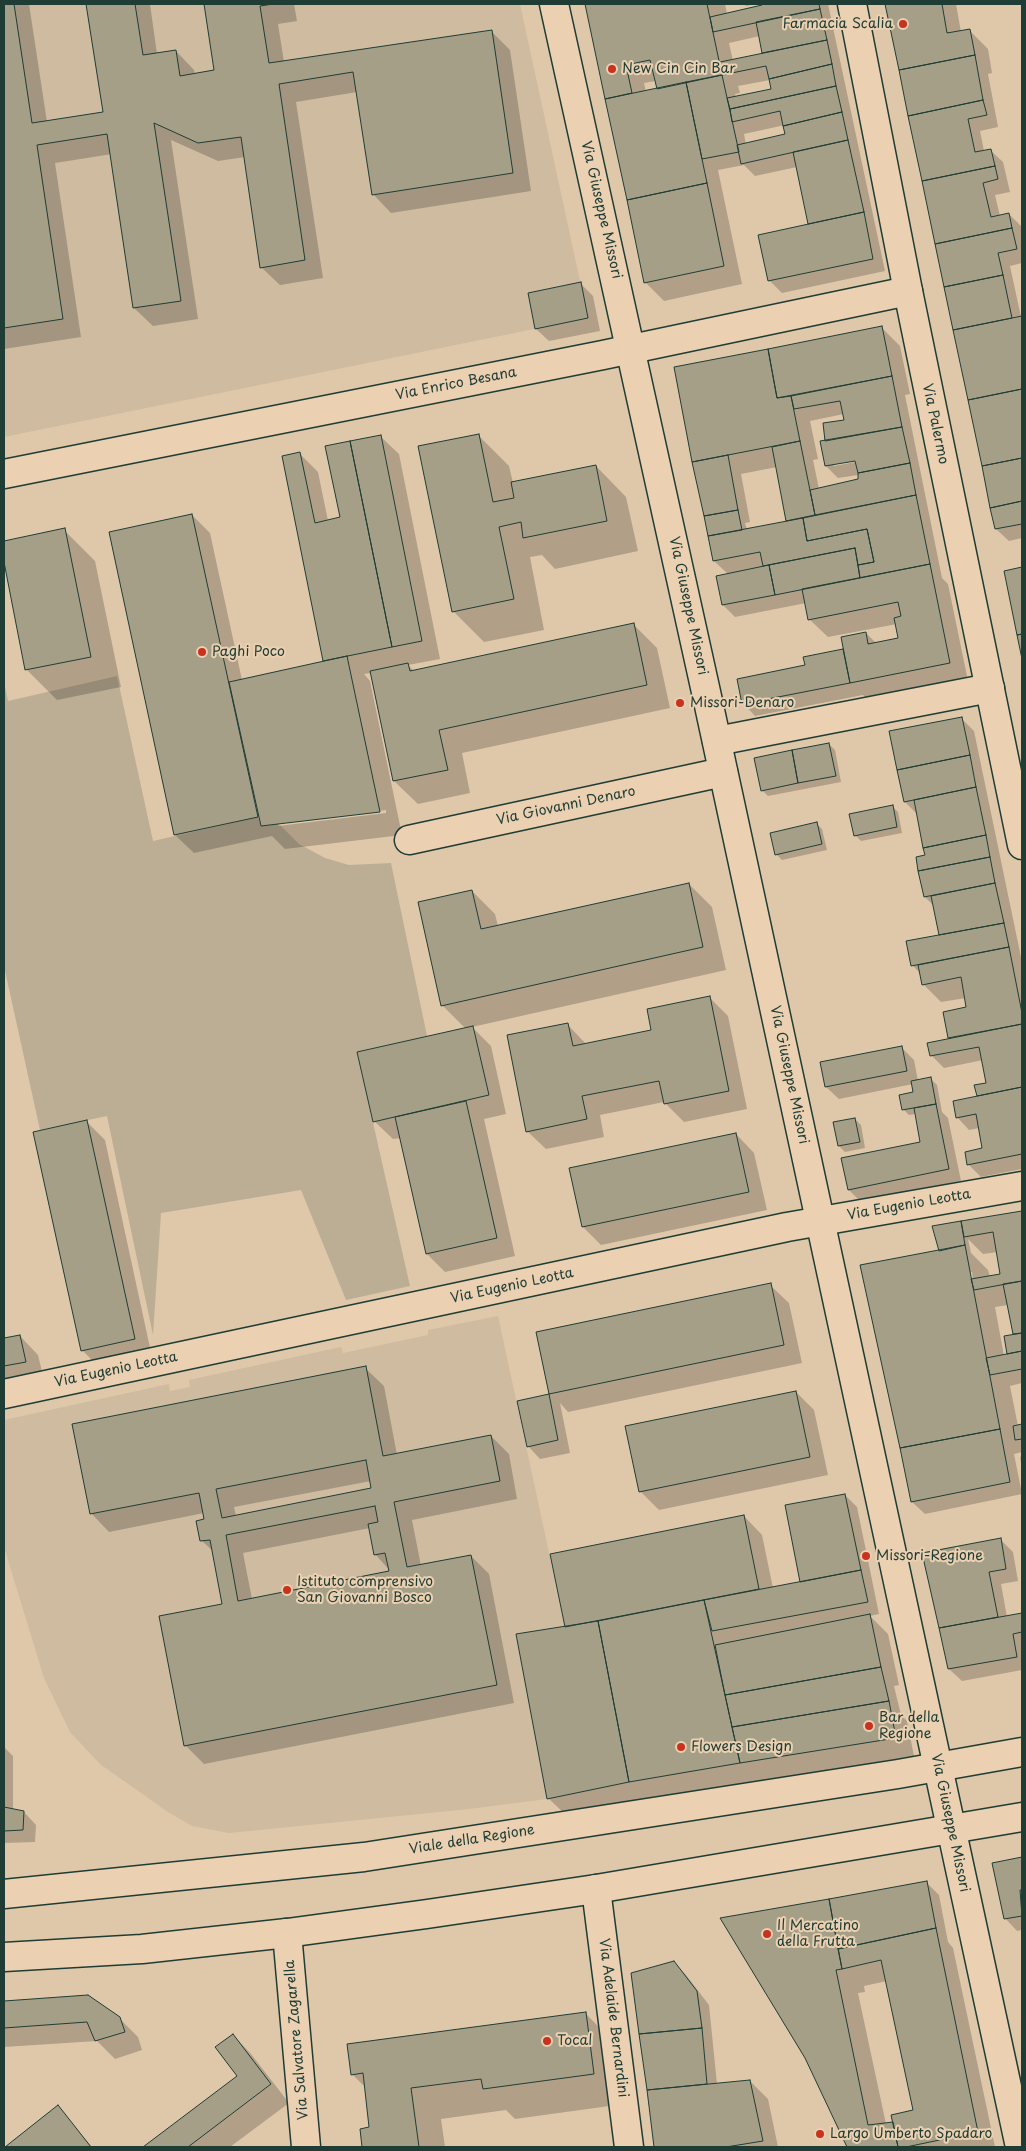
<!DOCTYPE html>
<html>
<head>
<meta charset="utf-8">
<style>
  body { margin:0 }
  #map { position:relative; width:1026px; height:2151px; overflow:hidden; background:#dfc7aa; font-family:"Playpen Sans",sans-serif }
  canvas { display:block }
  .frame { position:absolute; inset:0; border:5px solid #1f3d34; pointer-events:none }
</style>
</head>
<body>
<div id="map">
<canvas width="1026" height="2151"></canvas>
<div class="frame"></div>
</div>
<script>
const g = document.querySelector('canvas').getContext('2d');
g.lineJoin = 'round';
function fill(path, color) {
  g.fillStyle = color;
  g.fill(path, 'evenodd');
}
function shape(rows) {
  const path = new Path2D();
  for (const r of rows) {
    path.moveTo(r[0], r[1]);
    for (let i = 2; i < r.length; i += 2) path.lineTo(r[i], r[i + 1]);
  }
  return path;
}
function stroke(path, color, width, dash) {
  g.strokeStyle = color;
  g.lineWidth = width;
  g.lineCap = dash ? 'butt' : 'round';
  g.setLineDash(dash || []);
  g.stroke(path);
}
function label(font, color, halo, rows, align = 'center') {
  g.font = font + ' "Playpen Sans",sans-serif';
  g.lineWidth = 4;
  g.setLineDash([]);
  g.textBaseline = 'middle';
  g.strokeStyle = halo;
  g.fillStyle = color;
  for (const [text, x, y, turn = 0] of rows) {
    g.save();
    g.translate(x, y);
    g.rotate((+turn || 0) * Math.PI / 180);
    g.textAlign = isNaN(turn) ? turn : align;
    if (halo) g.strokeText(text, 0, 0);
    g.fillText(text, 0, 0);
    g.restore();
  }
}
fill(shape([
  [4,4,520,4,588,318,4,437],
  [498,1316,565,1627,516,1634,547,1799,469,1809,229,1833,192,1826,168,1812,100,1764,70,1732,44,1678,4,1547,4,1420,169,1384,170,1391,190,1387,189,1380,341,1347,343,1353,428,1335,428,1330]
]), '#cebba0');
fill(shape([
  [117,676,153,841,258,817,261,826,279,824,299,844,325,858,349,865,391,863,427,1036,357,1052,410,1286,346,1300,301,1190,161,1213,153,1335,107,1116,40,1130,4,966,4,682,8,701]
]), '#bcae94');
fill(shape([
  [4,4,29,4,47,122,104,113,88,4,150,4,157,54,176,51,194,70,195,75,216,71,206,4,294,4,297,21,278,24,284,62,491,31,510,50,531,191,391,213,373,194,357,92,296,102,323,278,280,285,261,267,245,157,218,161,171,140,198,319,153,326,134,308,112,154,55,163,81,337,4,349],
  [586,4,725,4,727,14,763,6,763,4,828,4,885,271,782,293,769,280,810,225,797,167,755,176,744,165,718,170,742,284,664,301,645,282],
  [760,36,763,54,733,61,729,43],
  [770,80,772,90,736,98,735,94,740,93,738,86],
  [656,81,658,90,646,92,644,83],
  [785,125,787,135,746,145,744,134],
  [744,4,756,4,746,6],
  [886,4,956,4,961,32,969,30,988,49,992,73,988,74,998,127,980,131,984,151,990,150,1003,162,1010,192,995,195,1000,216,1009,214,1022,227,1022,263,1010,266,1021,317,1022,317,1022,538,1009,541,996,529],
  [581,284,593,296,600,331,549,341,536,329],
  [882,328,900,346,910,394,905,395,942,578,948,584,968,681,869,701,863,695,755,716,743,703,806,666,805,658,845,650,866,633,876,643,900,639,897,624,828,637,809,619,806,603,735,617,723,605,728,574,714,561,675,368],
  [844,414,845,421,827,442,826,466,838,478,858,475,859,480,819,489,813,460,818,459,810,421],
  [861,459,861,461,834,466,834,463],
  [777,467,787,522,747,530,745,523,750,522,741,474],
  [478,435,509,466,513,483,596,466,626,497,638,551,555,569,542,555,530,557,544,630,484,642,453,611],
  [380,436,399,454,440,659,408,665,415,672,633,624,657,648,670,708,462,753,470,793,418,804,394,781,371,673,364,674,370,681,402,835,285,849,272,836,194,853,175,835,110,533,192,515,210,533,242,680,326,662,300,454,318,472,328,521,341,518],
  [386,810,386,813,278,826,278,823],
  [64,530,95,561,121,687,57,700,26,669,4,555,4,542],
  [1022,568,1022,653,1005,572],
  [961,718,974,731,1022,962,1022,1169,981,1177,969,1165,983,1149,979,1128,969,1130,957,1117,978,1097,976,1086,988,1084,983,1060,944,1068,931,1055,951,1039,949,1038,967,1008,966,998,941,1002,923,984,921,974,913,966,940,936,935,907,925,897,926,856,918,815,905,802],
  [829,744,835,750,841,782,768,796,762,790],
  [892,806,898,812,902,833,861,841,855,835],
  [816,823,822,829,827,850,782,860,776,854],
  [689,884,712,907,726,970,472,1027,491,1046,506,1114,484,1119,515,1256,445,1272,427,1254,401,1138,393,1139,374,1121,466,1029,442,1005,472,891,495,914,498,926],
  [710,998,728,1016,747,1109,684,1122,664,1102,600,1115,604,1137,546,1149,527,1131,567,1024,586,1044,652,1031],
  [901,1047,914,1060,918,1081,931,1079,937,1085,942,1112,948,1118,961,1181,861,1202,849,1190,922,1143,916,1114,909,1115,903,1109,915,1093,913,1084,839,1099,826,1087],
  [855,1119,861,1125,865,1148,845,1152,839,1146],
  [86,1121,105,1140,152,1357,100,1368,82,1350],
  [736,1134,754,1153,767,1210,601,1245,583,1227],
  [1022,1212,1022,1383,1010,1386,1018,1426,1022,1425,1022,1452,1014,1454,1022,1494,925,1514,912,1502,862,1266,941,1251,934,1227],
  [968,1239,983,1254,998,1252,1002,1275,990,1277,988,1270,971,1253],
  [969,1272,972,1272,973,1280,971,1280],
  [1008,1305,1015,1335,1008,1355,1004,1356,995,1307],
  [770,1285,789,1303,802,1363,568,1412,560,1403,570,1453,540,1459,528,1446,518,1402,550,1395,537,1333],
  [20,1336,38,1355,44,1380,4,1388,4,1340],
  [365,1368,384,1386,397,1455,491,1436,509,1454,517,1499,412,1520,421,1566,471,1556,489,1574,514,1703,204,1764,186,1746,160,1617,224,1605,214,1552,202,1541,206,1520,204,1513,109,1532,91,1513],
  [371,1481,373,1489,236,1516,234,1507],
  [370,1528,375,1554,391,1572,252,1599,243,1553],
  [796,1392,814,1410,828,1475,659,1510,641,1492,627,1427],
  [1022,1456,1022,1470,1020,1457],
  [845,1495,857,1507,879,1614,870,1616,888,1634,899,1685,894,1686,901,1715,907,1721,914,1756,761,1781,762,1787,653,1805,647,1798,647,1800,567,1816,548,1798,567,1628,744,1516,762,1535,773,1588,802,1583],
  [1001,1540,1013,1552,1018,1581,1001,1584,1007,1617,1022,1614,1022,1670,962,1681,949,1669,924,1554],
  [4,1747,13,1756,13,1810,24,1812,36,1825,35,1842,4,1843],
  [1022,1858,1022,1930,1017,1931,1005,1918,994,1864],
  [926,1882,939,1895,948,1942,953,1948,995,2147,848,2147,806,2057,722,1919],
  [887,1981,914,2111,895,2126,886,2124,858,1993,865,1992,864,1986],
  [673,1962,686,1975,709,2005,717,2084,750,2081,768,2099,778,2147,655,2147,633,1974],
  [87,1997,119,2018,138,2037,142,2050,115,2059,97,2041,4,2047,4,2002],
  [585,2013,616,2044,624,2104,515,2119,506,2110,441,2119,445,2147,364,2147,361,2130,371,2128,366,2088,352,2074],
  [233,2035,251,2054,289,2103,230,2147,145,2147,239,2076],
  [58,2107,92,2147,7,2147]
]), '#0003');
const building = shape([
  [4,4,14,4,32,123,103,112,86,4,135,4,143,55,176,50,180,76,214,70,204,4,273,4,260,6,269,63,492,30,513,173,372,195,353,72,279,84,305,260,260,268,241,137,198,143,154,123,181,301,133,308,107,134,37,145,63,319,4,328,4,4],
  [585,4,707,4,722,75,657,89,650,60,626,65,632,93,605,99,585,4],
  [762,4,819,4,820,9,713,32,710,17,762,5,762,4],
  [885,4,942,4,947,33,970,29,975,55,899,70,885,4],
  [820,9,827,40,762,53,756,22,820,9],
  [827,40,832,64,769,79,766,66,722,75,720,62,827,40],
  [975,55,983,100,908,116,899,70,975,55],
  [832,64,836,86,730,109,727,98,771,89,769,79,832,64],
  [722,75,739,152,702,159,686,82,722,75],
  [686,82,707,183,627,200,605,99,686,82],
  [836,86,842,112,783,126,780,111,732,122,730,109,836,86],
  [983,100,987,115,968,119,975,152,991,149,995,166,922,181,908,116,983,100],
  [842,112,848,140,741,164,737,145,785,134,783,126,842,112],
  [848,140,864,212,808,224,793,152,848,140],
  [995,166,998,179,983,183,991,217,1009,213,1012,228,935,244,922,181,995,166],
  [707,183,724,266,644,283,627,200,707,183],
  [864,212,873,259,768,281,758,235,864,212],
  [1012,228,1017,249,998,253,1003,275,944,287,935,244,1012,228],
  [1003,275,1012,318,953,330,944,287,1003,275],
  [581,282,588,318,535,329,528,293,581,282],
  [1022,316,1022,389,968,400,953,330,1022,316],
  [882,326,892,376,777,398,768,349,882,326],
  [768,349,777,398,791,396,800,441,692,462,674,367,768,349],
  [892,376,902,427,825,441,823,423,844,420,840,401,794,409,791,396,892,376],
  [1022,389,1022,458,982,466,968,400,1022,389],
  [902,427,910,463,858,473,855,461,825,466,820,441,902,427],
  [479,434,493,502,514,498,511,482,596,465,607,521,523,538,521,522,499,527,514,599,452,612,418,446,479,434],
  [381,435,422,641,392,647,350,441,381,435],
  [350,441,392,647,323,661,282,456,300,452,315,523,340,517,325,446,350,441],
  [800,441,815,515,786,521,772,447,800,441],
  [728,455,738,510,704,516,692,462,728,455],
  [1022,458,1022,501,990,508,982,466,1022,458],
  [910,463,916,495,815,515,810,490,858,479,858,473,910,463],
  [916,495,930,564,860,578,858,565,874,562,867,529,807,541,803,518,916,495],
  [1022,501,1022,524,995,529,990,508,1022,501],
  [738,510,742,530,708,536,704,516,738,510],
  [192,514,258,817,174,835,109,532,192,514],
  [803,518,807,541,867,529,874,562,858,565,855,548,763,566,760,552,713,561,708,536,803,518],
  [65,528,91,657,25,670,4,562,4,541,65,528],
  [855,548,860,578,775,595,769,565,855,548],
  [930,564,950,663,850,683,841,637,866,632,868,644,898,638,894,618,901,616,898,602,808,620,802,589,930,564],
  [769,565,775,595,722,605,716,576,769,565],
  [1022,567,1022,634,1017,635,1004,571,1022,567],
  [634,623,647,685,439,730,448,770,393,781,370,671,408,663,410,671,634,623],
  [1022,634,1022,659,1017,635,1022,634],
  [843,649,850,683,742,704,737,679,805,665,803,657,843,649],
  [347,656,380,812,261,826,229,682,347,656],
  [962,717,970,755,897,770,889,731,962,717],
  [829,743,836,776,798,783,792,750,829,743],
  [792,750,798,783,761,791,754,758,792,750],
  [970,755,976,787,904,802,897,770,970,755],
  [976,787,986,835,923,848,914,800,976,787],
  [893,805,897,827,854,836,849,814,893,805],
  [817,822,822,844,775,855,770,833,817,822],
  [986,835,990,857,918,871,916,857,925,855,923,848,986,835],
  [990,857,995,883,924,897,918,871,990,857],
  [689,883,703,947,441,1006,418,902,472,890,481,929,689,883],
  [995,883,1004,923,939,935,931,896,995,883],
  [1004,923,1009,947,911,966,906,941,1004,923],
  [1009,947,1022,1013,1022,1024,948,1038,943,1012,966,1007,961,977,922,985,918,965,1009,947],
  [710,996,729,1091,664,1104,659,1081,582,1096,587,1119,526,1132,507,1035,568,1023,573,1046,651,1030,647,1009,710,996],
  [1022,1024,1022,1087,977,1096,974,1085,986,1083,979,1047,930,1056,927,1043,1022,1024],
  [473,1026,489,1095,373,1122,357,1052,473,1026],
  [902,1046,907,1071,825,1087,820,1062,902,1046],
  [931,1077,936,1104,902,1110,899,1095,913,1092,911,1081,931,1077],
  [1022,1087,1022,1154,967,1165,965,1152,982,1148,976,1114,956,1118,953,1101,1022,1087],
  [466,1101,497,1238,426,1254,395,1117,466,1101],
  [936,1104,949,1169,848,1190,841,1158,920,1142,914,1108,936,1104],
  [855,1118,860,1142,838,1146,833,1122,855,1118],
  [87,1120,135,1339,81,1351,33,1132,87,1120],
  [736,1133,749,1192,582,1227,569,1168,736,1133],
  [1022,1211,1022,1281,974,1290,971,1279,1000,1274,993,1232,964,1237,961,1221,1022,1211],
  [961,1221,965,1245,939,1251,932,1226,961,1221],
  [965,1245,1000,1429,900,1448,860,1265,965,1245],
  [1022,1281,1022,1333,1013,1334,1003,1284,1022,1281],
  [771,1283,784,1345,549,1394,536,1332,771,1283],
  [1022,1333,1022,1351,1007,1354,1004,1336,1022,1333],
  [20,1335,26,1362,4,1366,4,1338,20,1335],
  [1022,1351,1022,1369,990,1375,986,1358,1022,1351],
  [366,1366,383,1456,491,1435,500,1481,394,1502,407,1567,471,1555,497,1685,184,1746,159,1616,222,1604,210,1540,200,1541,196,1521,204,1519,199,1493,90,1514,72,1424,366,1366],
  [366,1460,371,1488,222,1518,216,1489,366,1460],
  [375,1506,378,1522,368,1524,374,1555,385,1553,389,1571,238,1601,226,1535,375,1506],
  [796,1391,810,1457,639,1492,625,1426,796,1391],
  [549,1394,558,1440,527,1447,517,1401,549,1394],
  [1022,1424,1022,1439,1015,1440,1013,1426,1022,1424],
  [1000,1429,1010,1482,911,1502,900,1448,1000,1429],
  [845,1494,861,1570,800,1582,785,1505,845,1494],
  [744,1515,759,1589,565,1627,550,1554,744,1515],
  [1001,1538,1006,1569,989,1572,998,1617,939,1628,922,1553,1001,1538],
  [861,1570,868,1602,712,1631,704,1600,861,1570],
  [704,1600,740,1763,629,1782,598,1621,704,1600],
  [1022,1613,1022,1632,1013,1634,1017,1657,948,1669,939,1628,1022,1613],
  [870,1614,881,1667,725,1695,715,1645,870,1614],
  [598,1621,629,1782,547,1799,516,1634,598,1621],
  [881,1667,889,1701,732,1727,725,1695,881,1667],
  [889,1701,896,1738,740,1763,732,1727,889,1701],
  [4,1807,24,1811,23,1830,4,1831,4,1807],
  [1022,1857,1022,1890,1020,1890,1022,1916,1004,1919,992,1863,1022,1857],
  [927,1881,936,1928,838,1949,829,1899,927,1881],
  [829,1899,842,1969,836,1970,868,2125,893,2122,898,2147,847,2147,805,2058,720,1918,829,1899],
  [936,1928,978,2132,906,2147,898,2147,891,2115,913,2110,881,1960,842,1969,838,1949,936,1928],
  [674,1961,697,1991,702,2028,639,2034,631,1973,674,1961],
  [88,1995,120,2017,125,2032,95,2041,87,2022,4,2028,4,2001,88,1995],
  [586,2012,594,2074,483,2089,481,2079,411,2088,419,2147,362,2147,360,2129,369,2127,363,2073,351,2075,347,2044,586,2012],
  [702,2028,707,2084,647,2090,639,2034,702,2028],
  [233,2034,271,2084,188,2147,143,2147,237,2076,215,2047,233,2034],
  [750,2080,763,2141,726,2147,654,2147,647,2090,750,2080],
  [58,2105,91,2147,5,2147,58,2105]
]);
fill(building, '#a59f88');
stroke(building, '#1f3d34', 1);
const street = shape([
  [4,474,603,355,908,291],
  [717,741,990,688],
  [409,840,723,772],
  [4,1394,787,1227,1022,1186],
  [596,1889,629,2147],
  [287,1933,306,2147]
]);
const secondary = shape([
  [554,4,708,701,1020,2147],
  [852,4,908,291,1022,845]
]);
const primary = shape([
  [4,1894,364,1857,898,1774,1022,1752],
  [4,1957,142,1949,287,1933,427,1914,596,1889,1022,1817]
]);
stroke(street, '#1f3d34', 31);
stroke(secondary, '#1f3d34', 31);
stroke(primary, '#1f3d34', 31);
stroke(street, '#ebd0b2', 28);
stroke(secondary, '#ebd0b2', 28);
stroke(primary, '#ebd0b2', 28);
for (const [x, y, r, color] of [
  [903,24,5,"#c8321e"],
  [612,69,5,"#c8321e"],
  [202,652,5,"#c8321e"],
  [680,703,5,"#c8321e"],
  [866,1556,5,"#c8321e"],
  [287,1590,5,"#c8321e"],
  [869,1726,5,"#c8321e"],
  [681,1747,5,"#c8321e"],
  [767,1934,5,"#c8321e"],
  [547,2041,5,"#c8321e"],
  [820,2134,5,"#c8321e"]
]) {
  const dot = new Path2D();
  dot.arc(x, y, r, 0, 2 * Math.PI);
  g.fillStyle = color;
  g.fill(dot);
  stroke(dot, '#ebd0b2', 2);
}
label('14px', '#1f3d34', '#ebd0b2', [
  ["Farmacia Scalia",893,24,"right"],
  ["New Cin Cin Bar",622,69],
  ["Paghi Poco",212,652],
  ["Missori-Denaro",690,703],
  ["Missori-Regione",876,1556],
  ["Istituto comprensivo",297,1582],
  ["San Giovanni Bosco",297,1598],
  ["Bar della",879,1718],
  ["Regione",879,1734],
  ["Flowers Design",691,1747],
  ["Il Mercatino",777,1926],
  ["della Frutta",777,1942],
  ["Tocal",557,2041],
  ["Largo Umberto Spadaro",830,2134]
], 'left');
label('14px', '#1f3d34', '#ebd0b2', [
  ["Via Giuseppe Missori",601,210,77],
  ["Via Enrico Besana",456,384,-11],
  ["Via Palermo",935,424,78],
  ["Via Giuseppe Missori",688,606,78],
  ["Via Giovanni Denaro",566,806,-12],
  ["Via Giuseppe Missori",789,1075,78],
  ["Via Eugenio Leotta",909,1205,-10],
  ["Via Eugenio Leotta",512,1286,-12],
  ["Via Eugenio Leotta",116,1370,-12],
  ["Via Giuseppe Missori",950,1823,78],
  ["Viale della Regione",472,1840,-9],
  ["Via Adelaide Bernardini",613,2018,83],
  ["Via Salvatore Zagarella",297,2040,-95]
]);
</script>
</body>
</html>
